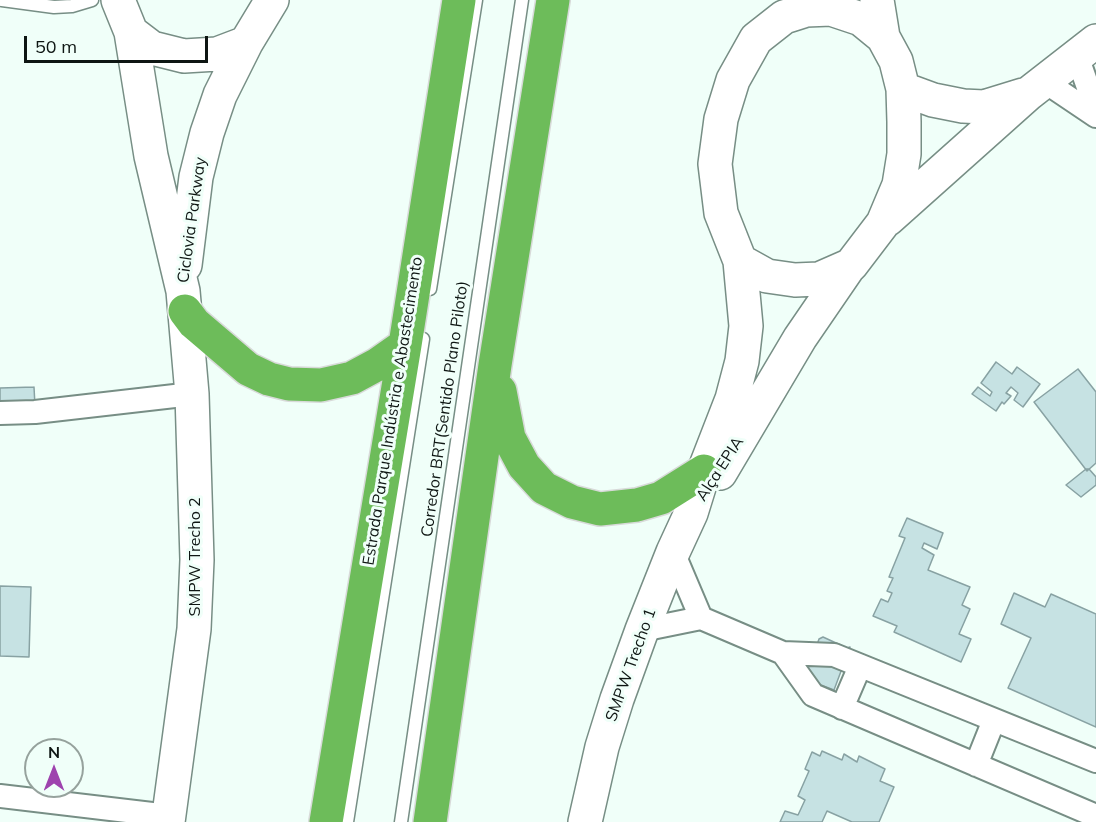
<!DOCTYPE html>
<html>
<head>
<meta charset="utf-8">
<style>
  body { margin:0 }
  #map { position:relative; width:1096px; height:822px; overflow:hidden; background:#f0fff9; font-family:Mulish,sans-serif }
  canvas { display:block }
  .north { position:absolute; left:24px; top:738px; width:60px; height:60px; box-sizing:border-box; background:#f0fff9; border:2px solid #96a29d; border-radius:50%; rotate:0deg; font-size:16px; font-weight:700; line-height:24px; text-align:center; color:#0e1613 }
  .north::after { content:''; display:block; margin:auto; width:21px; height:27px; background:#9e43ae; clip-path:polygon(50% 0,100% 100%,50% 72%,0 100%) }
  .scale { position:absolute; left:24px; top:36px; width:184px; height:27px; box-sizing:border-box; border:3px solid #0e1613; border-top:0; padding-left:8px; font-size:18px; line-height:21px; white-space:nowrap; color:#0e1613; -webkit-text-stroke:4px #f0fff9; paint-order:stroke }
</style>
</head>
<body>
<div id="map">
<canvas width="1096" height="822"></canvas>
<div class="north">N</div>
<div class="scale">50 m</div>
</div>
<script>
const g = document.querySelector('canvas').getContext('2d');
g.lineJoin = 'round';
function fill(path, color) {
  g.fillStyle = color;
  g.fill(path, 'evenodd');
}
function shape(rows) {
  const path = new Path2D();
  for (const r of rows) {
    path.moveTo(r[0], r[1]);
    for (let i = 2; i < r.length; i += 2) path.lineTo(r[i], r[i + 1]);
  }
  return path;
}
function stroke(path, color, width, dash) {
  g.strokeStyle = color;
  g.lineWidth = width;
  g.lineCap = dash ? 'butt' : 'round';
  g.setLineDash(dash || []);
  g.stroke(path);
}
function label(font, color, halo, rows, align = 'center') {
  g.font = font + ' Mulish,sans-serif';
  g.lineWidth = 6;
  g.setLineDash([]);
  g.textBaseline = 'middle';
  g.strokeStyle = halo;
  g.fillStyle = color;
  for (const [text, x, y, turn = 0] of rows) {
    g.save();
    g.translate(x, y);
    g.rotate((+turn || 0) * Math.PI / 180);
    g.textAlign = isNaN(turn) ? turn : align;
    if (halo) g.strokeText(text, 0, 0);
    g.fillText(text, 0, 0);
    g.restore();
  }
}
const building = shape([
  [996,362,1012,374,1017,367,1040,384,1023,407,1014,400,1018,393,1011,387,1006,393,1011,396,1004,404,1002,402,996,411,972,394,978,387,990,396,992,392,981,383,996,362],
  [1078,369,1096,392,1096,463,1087,471,1034,402,1078,369],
  [34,387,35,406,0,406,0,388,34,387],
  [1086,469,1089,469,1096,477,1096,485,1081,497,1066,485,1086,469],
  [907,518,943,533,937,549,924,543,922,548,934,555,928,570,970,587,962,605,970,609,959,634,971,639,961,662,894,632,897,626,873,616,881,599,888,602,892,593,887,591,893,578,889,577,905,538,899,536,907,518],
  [0,586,31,587,29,657,0,656,0,586],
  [1014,593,1045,607,1051,594,1096,614,1096,727,1008,688,1031,638,1001,624,1014,593],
  [823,637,847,648,850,647,834,690,802,678,810,655,813,656,819,639,823,637],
  [822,751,842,760,844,754,857,762,859,756,885,769,880,781,894,787,879,822,852,822,827,811,822,822,780,822,785,811,798,815,805,800,798,796,809,771,805,769,812,752,820,756,822,751]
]);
fill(building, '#c6e2e3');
stroke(building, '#88a2a3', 1.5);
const lane = shape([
  [2,0,54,7,72,6,92,0],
  [430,289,476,0],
  [347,822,423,339],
  [401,822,522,0]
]);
const street = shape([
  [1077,56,1096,110],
  [1044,81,1096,116],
  [0,413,35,412,192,394],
  [673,552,701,618],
  [642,630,701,618,783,653,834,655,1096,761],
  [783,653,813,695,1096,816],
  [842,708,860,666],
  [976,765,994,720],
  [0,796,169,816]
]);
const secondary = shape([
  [118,0,131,32,152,48,184,56,217,54,246,43,272,0],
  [877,0,883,37,896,61,903,89,904,122,904,154,899,185,883,223,851,265,819,279,795,280,767,276,740,261,721,213,715,164,721,119,733,80,756,39,784,17,806,10,831,9,861,19,883,37],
  [131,32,151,156,183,291,192,394,197,560,194,629,168,822],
  [903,89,933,100,963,106,984,107,1023,95],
  [888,219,1028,94,1096,41],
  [185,265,196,177,207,133,220,95,246,43],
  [720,473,800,338,850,265],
  [585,822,602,747,617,699,642,630,673,552,691,513,704,471,732,399,742,361,746,326,740,261]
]);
const highway = shape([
  [185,311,194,323,248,369,269,379,289,384,321,385,352,378,378,364,405,345],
  [500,391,509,438,524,466,544,488,572,502,600,509,637,505,661,498,704,471],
  [326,822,405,345,459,0],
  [430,822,495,365,553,0]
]);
stroke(lane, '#778e85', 15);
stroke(street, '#778e85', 26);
stroke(secondary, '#778e85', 36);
stroke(highway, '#d8dad9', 36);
stroke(lane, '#fff', 12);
stroke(street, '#fff', 22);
stroke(secondary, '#fff', 33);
stroke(highway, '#6dbc5a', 33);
label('16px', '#0e1613', '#f0fff9', [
  ["Ciclovia Parkway",192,220,-82],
  ["Corredor BRT(Sentido Plano Piloto)",445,409,-82],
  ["Estrada Parque Indústria e Abastecimento",393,411,-81],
  ["Alça EPIA",720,469,-57],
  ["SMPW Trecho 2",195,557,-90],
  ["SMPW Trecho 1",631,665,-70]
]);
</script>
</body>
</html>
